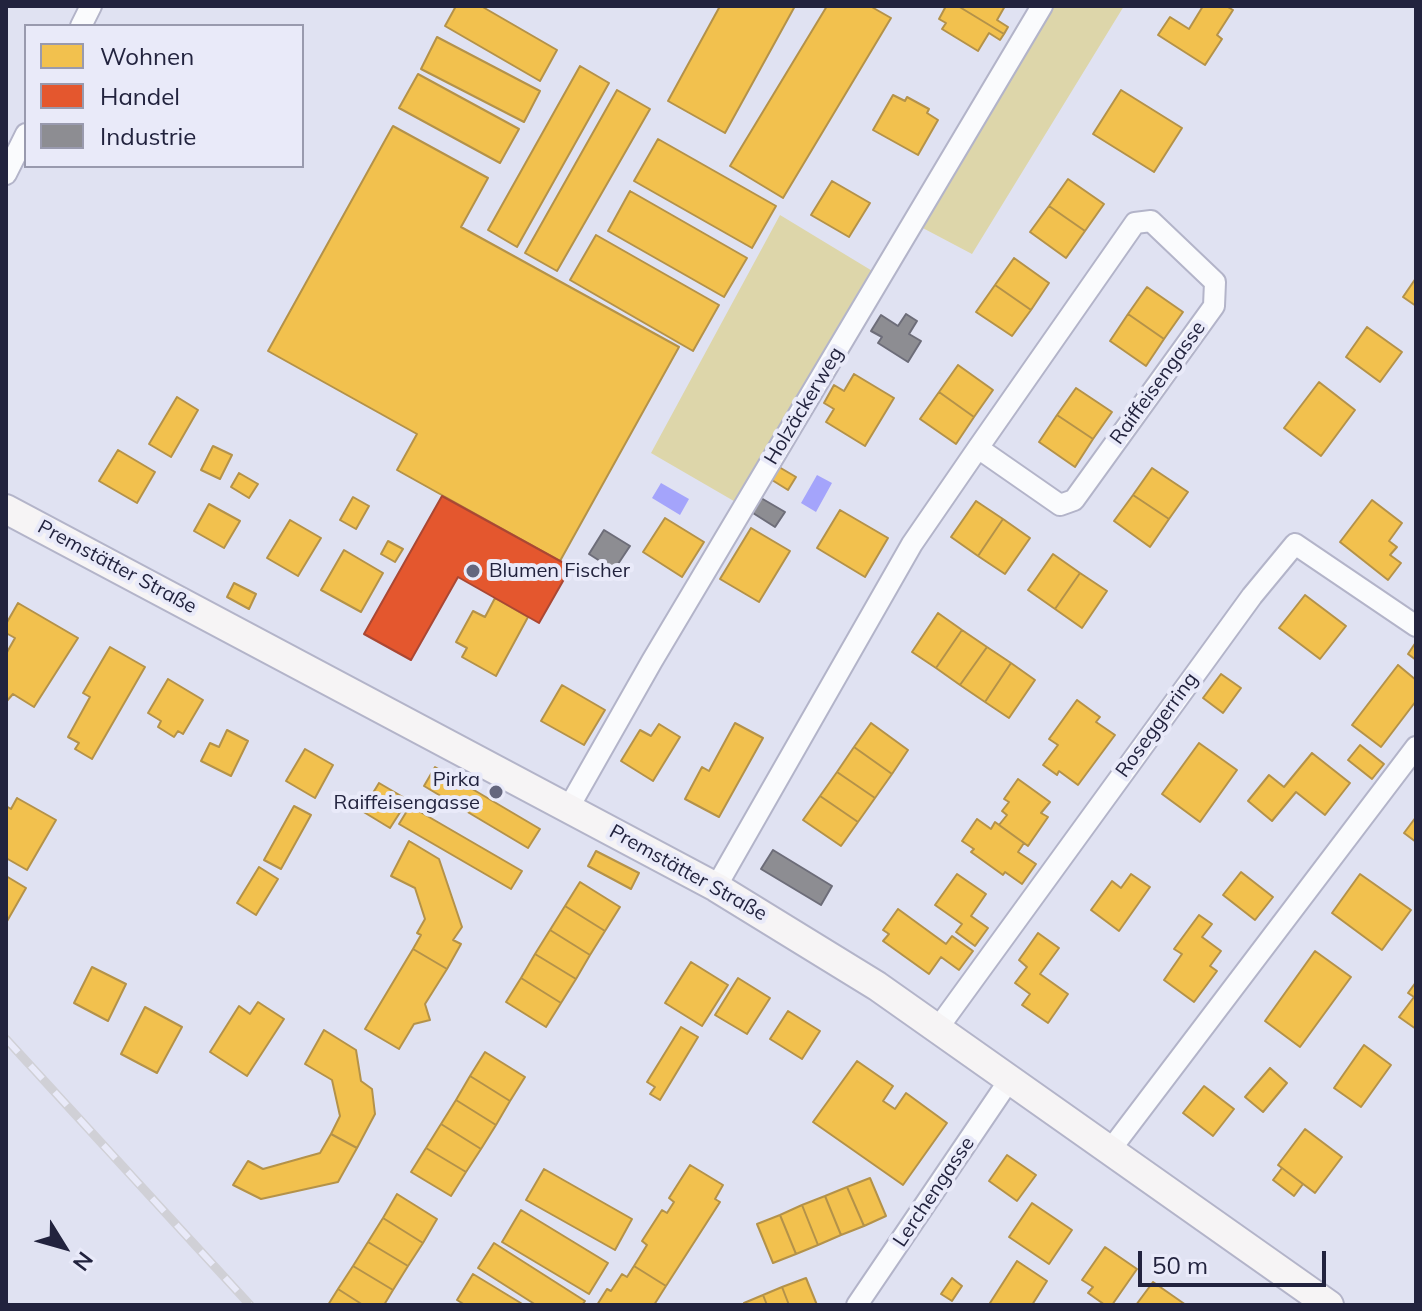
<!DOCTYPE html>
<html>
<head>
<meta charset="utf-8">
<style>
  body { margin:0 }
  #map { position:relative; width:1422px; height:1311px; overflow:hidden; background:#e0e2f2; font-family:Mulish,sans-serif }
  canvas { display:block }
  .frame { position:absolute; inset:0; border:8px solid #22233e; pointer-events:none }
  .legend { position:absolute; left:24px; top:24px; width:280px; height:144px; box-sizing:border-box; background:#e9eaf9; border:2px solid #999aae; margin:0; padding:10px 14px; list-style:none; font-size:24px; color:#22233e }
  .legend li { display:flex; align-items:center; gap:16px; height:40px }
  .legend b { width:40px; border:2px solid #999aae }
  .north { position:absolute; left:24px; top:1207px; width:80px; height:80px; -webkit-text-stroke:6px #e9eaf9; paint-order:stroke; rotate:127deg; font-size:22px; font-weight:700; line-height:32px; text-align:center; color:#22233e }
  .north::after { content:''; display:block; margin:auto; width:28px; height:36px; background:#22233e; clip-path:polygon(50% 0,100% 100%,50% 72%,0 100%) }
  .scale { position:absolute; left:1138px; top:1251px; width:188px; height:36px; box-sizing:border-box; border:4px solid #22233e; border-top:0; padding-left:10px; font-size:24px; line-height:28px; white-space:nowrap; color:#22233e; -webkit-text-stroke:6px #e9eaf9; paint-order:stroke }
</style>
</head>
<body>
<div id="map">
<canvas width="1422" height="1311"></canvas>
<div class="frame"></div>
<ul class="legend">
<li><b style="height:22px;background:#f2c14e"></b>Wohnen</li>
<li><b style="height:22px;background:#e4572e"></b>Handel</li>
<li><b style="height:22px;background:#8d8d92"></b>Industrie</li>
</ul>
<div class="north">N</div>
<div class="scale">50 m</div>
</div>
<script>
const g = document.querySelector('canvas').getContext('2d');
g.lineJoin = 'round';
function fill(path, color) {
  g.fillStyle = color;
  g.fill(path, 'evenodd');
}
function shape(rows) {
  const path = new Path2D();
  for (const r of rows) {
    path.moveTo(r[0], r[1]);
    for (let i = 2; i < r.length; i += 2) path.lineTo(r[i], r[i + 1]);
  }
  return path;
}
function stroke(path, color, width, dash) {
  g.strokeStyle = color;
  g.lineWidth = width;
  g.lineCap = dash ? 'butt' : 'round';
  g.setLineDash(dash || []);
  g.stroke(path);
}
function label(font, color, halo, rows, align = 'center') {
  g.font = font + ' Mulish,sans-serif';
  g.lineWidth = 8;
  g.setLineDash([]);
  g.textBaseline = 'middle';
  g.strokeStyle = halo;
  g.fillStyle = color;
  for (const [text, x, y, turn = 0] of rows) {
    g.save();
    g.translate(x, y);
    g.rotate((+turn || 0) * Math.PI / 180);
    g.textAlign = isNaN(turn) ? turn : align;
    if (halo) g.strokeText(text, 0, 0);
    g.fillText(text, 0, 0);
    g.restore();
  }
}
fill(shape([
  [1050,6,1124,6,972,254,919,226],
  [780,215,874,272,739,504,651,453]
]), '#ddd6aa');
fill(shape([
  [817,475,832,483,816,512,801,503],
  [661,483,689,499,680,515,652,498]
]), '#a4a4fb');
const homes = shape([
  [456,6,481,6,557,50,540,81,445,26,456,6],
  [720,6,795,6,725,133,668,101,720,6],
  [827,6,870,6,891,18,783,198,730,166,827,6],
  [946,6,958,6,1004,34,1000,40,989,33,978,51,942,29,946,23,939,19,946,6],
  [958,6,1005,6,997,20,1008,27,1004,34,958,6],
  [1203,6,1226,6,1233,10,1217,35,1222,39,1205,65,1158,35,1170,17,1189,29,1203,6],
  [437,37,540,91,524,122,421,69,437,37],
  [580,66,609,83,517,247,488,230,580,66],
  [418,74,519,129,500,163,399,108,418,74],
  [617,90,650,109,557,271,525,253,617,90],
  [1121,90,1182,128,1154,172,1093,134,1121,90],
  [893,95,905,101,907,97,929,109,927,113,938,120,918,155,873,130,893,95],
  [393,126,488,178,461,227,679,347,560,561,397,470,417,434,268,351,393,126],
  [658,139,776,206,752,248,634,181,658,139],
  [1068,179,1104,204,1085,231,1049,206,1068,179],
  [832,181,870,203,849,237,811,215,832,181],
  [630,191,747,258,724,297,608,231,630,191],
  [1049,206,1085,231,1066,258,1030,232,1049,206],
  [596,235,719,305,693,351,570,280,596,235],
  [1014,258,1049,283,1031,310,995,285,1014,258],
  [1416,278,1416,306,1403,297,1416,278],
  [995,285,1031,310,1012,336,976,312,995,285],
  [1147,287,1183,312,1164,339,1128,314,1147,287],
  [1128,314,1164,339,1146,366,1110,341,1128,314],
  [1367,327,1402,352,1380,382,1346,357,1367,327],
  [958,365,993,390,974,417,939,392,958,365],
  [854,374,894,398,865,446,826,422,834,409,824,403,834,385,844,391,854,374],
  [1319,382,1355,410,1321,456,1284,428,1319,382],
  [1076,388,1112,412,1093,439,1057,415,1076,388],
  [939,392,974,417,956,444,920,419,939,392],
  [177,397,198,410,171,457,149,444,177,397],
  [1057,415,1093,439,1075,467,1039,442,1057,415],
  [213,446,232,455,220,479,201,470,213,446],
  [118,450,155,472,137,503,99,481,118,450],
  [779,467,796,477,788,490,772,480,779,467],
  [1152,468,1188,492,1169,519,1133,495,1152,468],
  [239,473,258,484,249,498,231,487,239,473],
  [1133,495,1169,519,1150,547,1114,521,1133,495],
  [353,497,369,506,356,529,340,520,353,497],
  [1372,500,1402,523,1389,541,1397,547,1390,555,1401,563,1388,580,1340,542,1372,500],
  [976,501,1003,519,978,556,951,537,976,501],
  [209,504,240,521,224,548,194,531,209,504],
  [840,510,888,538,865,577,817,548,840,510],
  [665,518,704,542,682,577,643,552,665,518],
  [1003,519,1030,538,1005,574,978,556,1003,519],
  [290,520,321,538,298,576,267,558,290,520],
  [751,528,790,551,759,602,720,579,751,528],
  [388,541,403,549,395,562,381,554,388,541],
  [344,550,383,573,361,612,321,590,344,550],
  [1053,554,1080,573,1055,609,1028,590,1053,554],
  [1080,573,1107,591,1082,628,1055,609,1080,573],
  [234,583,256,594,249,609,227,597,234,583],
  [1305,595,1346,626,1320,659,1279,628,1305,595],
  [495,598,528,617,496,676,462,657,467,648,456,642,473,611,485,617,495,598],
  [18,603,78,638,34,707,13,694,6,702,6,654,15,638,6,633,6,624,18,603],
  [938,613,962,630,936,668,912,652,938,613],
  [962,630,987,647,960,685,936,668,962,630],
  [1416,642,1416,660,1408,654,1416,642],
  [110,647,145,667,92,759,75,749,79,743,68,737,90,697,83,693,110,647],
  [987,647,1011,663,985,702,960,685,987,647],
  [1011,663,1035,680,1009,718,985,702,1011,663],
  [1398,665,1416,680,1416,701,1381,747,1352,725,1398,665],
  [1221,674,1241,688,1223,713,1203,698,1221,674],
  [168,679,203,700,183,734,178,731,174,737,158,727,161,721,148,713,168,679],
  [562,685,605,710,584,745,541,721,562,685],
  [1077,700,1100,717,1096,722,1115,735,1078,785,1059,771,1057,775,1043,765,1058,745,1049,739,1077,700],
  [735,723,763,738,719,817,685,799,702,767,709,771,735,723],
  [871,723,908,750,892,774,854,747,871,723],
  [659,724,680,737,653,781,621,761,640,730,651,736,659,724],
  [227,730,248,741,231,776,201,761,210,743,219,747,227,730],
  [1199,743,1237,770,1200,822,1162,794,1199,743],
  [1360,745,1384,764,1372,779,1348,760,1360,745],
  [854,747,892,774,875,798,837,772,854,747],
  [305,749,333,765,315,798,286,781,305,749],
  [1312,753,1350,783,1325,815,1296,792,1272,821,1248,801,1269,775,1284,787,1312,753],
  [435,767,540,829,528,848,424,786,435,767],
  [837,772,875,798,858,822,820,796,837,772],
  [1018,779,1050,802,1041,813,1048,817,1028,846,999,825,1007,815,1002,811,1009,802,1004,799,1018,779],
  [379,783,408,800,390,828,362,811,379,783],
  [820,796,858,822,841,846,803,820,820,796],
  [17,798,56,820,27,870,6,858,6,806,11,809,17,798],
  [294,806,311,815,281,869,264,860,294,806],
  [410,806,522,871,511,889,399,824,410,806],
  [1416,817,1416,842,1404,833,1416,817],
  [977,819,991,829,995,822,1024,843,1018,852,1036,864,1022,884,1005,872,1003,875,971,852,974,849,962,841,977,819],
  [409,841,439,859,462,927,453,940,461,944,447,969,413,949,421,935,417,933,425,919,415,888,391,876,409,841],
  [596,851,639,873,631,889,588,866,596,851],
  [259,867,278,879,256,915,237,903,259,867],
  [1241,872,1273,897,1255,920,1223,895,1241,872],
  [957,874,986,894,971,916,988,928,975,946,956,932,962,924,935,905,957,874],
  [1131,874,1150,887,1119,931,1091,910,1112,881,1121,888,1131,874],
  [1360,874,1411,910,1382,950,1332,913,1360,874],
  [6,876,26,888,6,923,6,876],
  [580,882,620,907,605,931,565,906,580,882],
  [565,906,605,931,590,955,550,930,565,906],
  [898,909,946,944,952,936,973,951,959,970,941,957,929,974,883,941,889,934,883,930,898,909],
  [1199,915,1212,924,1202,937,1221,951,1210,966,1217,971,1194,1002,1164,980,1182,954,1174,949,1199,915],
  [550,930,590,955,576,979,535,954,550,930],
  [1038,933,1059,948,1040,974,1068,994,1048,1023,1022,1005,1030,994,1015,983,1027,967,1019,960,1038,933],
  [413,949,447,969,425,1004,430,1020,414,1024,399,1049,365,1029,413,949],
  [1315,951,1351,977,1300,1047,1265,1021,1315,951],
  [535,954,576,979,561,1003,521,978,535,954],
  [691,962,728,985,702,1026,665,1003,691,962],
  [92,967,126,984,108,1021,74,1003,92,967],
  [521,978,561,1003,546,1027,506,1002,521,978],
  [738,978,770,998,747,1034,715,1015,738,978],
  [1416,982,1416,1029,1399,1017,1414,997,1408,993,1416,982],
  [258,1002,284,1019,247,1076,210,1052,239,1006,250,1014,258,1002],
  [145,1007,182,1027,157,1073,121,1054,145,1007],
  [788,1011,820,1031,802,1059,770,1039,788,1011],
  [681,1027,698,1037,660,1100,650,1094,655,1087,647,1082,681,1027],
  [324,1030,356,1050,361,1081,372,1089,375,1114,357,1148,331,1134,340,1116,332,1080,305,1064,324,1030],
  [1364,1045,1391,1065,1361,1107,1334,1088,1364,1045],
  [485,1052,525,1077,510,1101,470,1076,485,1052],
  [857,1061,893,1086,883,1101,895,1109,906,1093,947,1123,903,1185,813,1122,857,1061],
  [1270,1068,1287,1083,1263,1112,1245,1097,1270,1068],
  [470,1076,510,1101,496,1125,456,1100,470,1076],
  [1204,1086,1234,1109,1213,1136,1183,1113,1204,1086],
  [456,1100,496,1125,481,1149,441,1124,456,1100],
  [441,1124,481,1149,466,1172,426,1148,441,1124],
  [1305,1129,1342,1157,1315,1193,1278,1165,1305,1129],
  [331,1134,357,1148,338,1182,261,1199,233,1185,248,1161,263,1169,320,1153,331,1134],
  [426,1148,466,1172,451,1196,411,1172,426,1148],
  [1007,1155,1036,1175,1017,1201,989,1181,1007,1155],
  [690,1165,723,1185,715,1199,720,1202,666,1286,634,1266,647,1245,642,1241,662,1210,667,1213,674,1202,669,1198,690,1165],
  [1282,1168,1303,1184,1294,1196,1273,1180,1282,1168],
  [544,1169,632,1219,615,1250,526,1200,544,1169],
  [870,1178,886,1216,864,1226,847,1187,870,1178],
  [847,1187,864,1226,841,1235,825,1196,847,1187],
  [397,1194,437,1219,423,1243,383,1218,397,1194],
  [825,1196,841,1235,818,1245,802,1205,825,1196],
  [1032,1203,1072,1230,1049,1264,1009,1237,1032,1203],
  [802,1205,818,1245,796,1254,780,1215,802,1205],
  [521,1210,608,1263,589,1294,502,1242,521,1210],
  [780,1215,796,1254,773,1263,757,1224,780,1215],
  [383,1218,423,1243,408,1266,368,1242,383,1218],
  [368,1242,408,1266,393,1290,353,1266,368,1242],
  [494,1243,585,1301,582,1305,536,1305,478,1268,494,1243],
  [1105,1247,1137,1269,1112,1305,1105,1305,1088,1293,1093,1287,1082,1280,1105,1247],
  [1017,1261,1047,1281,1032,1305,992,1305,990,1303,1017,1261],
  [353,1266,393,1290,384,1305,363,1305,338,1289,353,1266],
  [634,1266,666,1286,654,1305,597,1305,607,1289,611,1291,622,1274,627,1277,634,1266],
  [473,1274,524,1305,465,1305,457,1300,473,1274],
  [806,1278,817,1305,789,1305,782,1287,806,1278],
  [952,1278,962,1286,952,1301,941,1294,952,1278],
  [1153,1282,1186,1305,1136,1305,1153,1282],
  [782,1287,789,1305,767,1305,763,1295,782,1287],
  [338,1289,363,1305,328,1305,338,1289],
  [763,1295,767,1305,745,1305,744,1303,763,1295]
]);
fill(homes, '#f2c14e');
stroke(homes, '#b49249', 2);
const shops = shape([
  [442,496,571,567,539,623,458,577,411,660,364,634,442,496]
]);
fill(shops, '#e4572e');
stroke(shops, '#aa4733', 2);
const industry = shape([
  [906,314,917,321,909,334,921,341,908,362,878,343,882,337,871,331,881,315,898,326,906,314],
  [761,498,785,512,775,527,753,513,761,498],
  [604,530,630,546,614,570,589,554,604,530],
  [773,850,832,886,821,905,761,869,773,850]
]);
fill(industry, '#8d8d92');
stroke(industry, '#6d6d79', 2);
const minor = shape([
  [81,26,91,6],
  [6,174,26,134],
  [569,807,652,661,1042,6],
  [716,887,912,544,978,448,1135,223,1151,221,1215,282,1214,306,1074,500,1060,505,978,448],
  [938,1028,1252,596,1295,544,1416,626],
  [1111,1149,1416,747],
  [857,1305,1010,1079]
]);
const secondary = shape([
  [6,509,716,887,877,986,1329,1305]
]);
stroke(minor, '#b3b4c9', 24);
stroke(secondary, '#b3b4c9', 32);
stroke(minor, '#fafbfd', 20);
stroke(secondary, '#f6f4f5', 28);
const rail = shape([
  [6,1039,250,1305]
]);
stroke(rail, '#d0d0d6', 9);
stroke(rail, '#e9eaf9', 6, [18]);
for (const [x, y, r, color] of [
  [473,571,8,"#64667d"],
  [496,792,8,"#64667d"]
]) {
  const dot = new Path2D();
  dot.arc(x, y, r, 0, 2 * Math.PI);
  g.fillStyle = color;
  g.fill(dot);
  stroke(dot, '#e9eaf9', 3);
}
label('20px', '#22233e', '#e9eaf9', [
  ["Raiffeisengasse",1158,383,-54],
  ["Holzäckerweg",804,406,-59],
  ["Premstätter Straße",117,567,28],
  ["Roseggerring",1157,725,-54],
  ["Premstätter Straße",688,873,29],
  ["Lerchengasse",934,1192,-56]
]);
label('20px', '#22233e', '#e9eaf9', [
  ["Blumen Fischer",489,571],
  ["Pirka",480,780,"right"],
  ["Raiffeisengasse",480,803,"right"]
], 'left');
</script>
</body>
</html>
